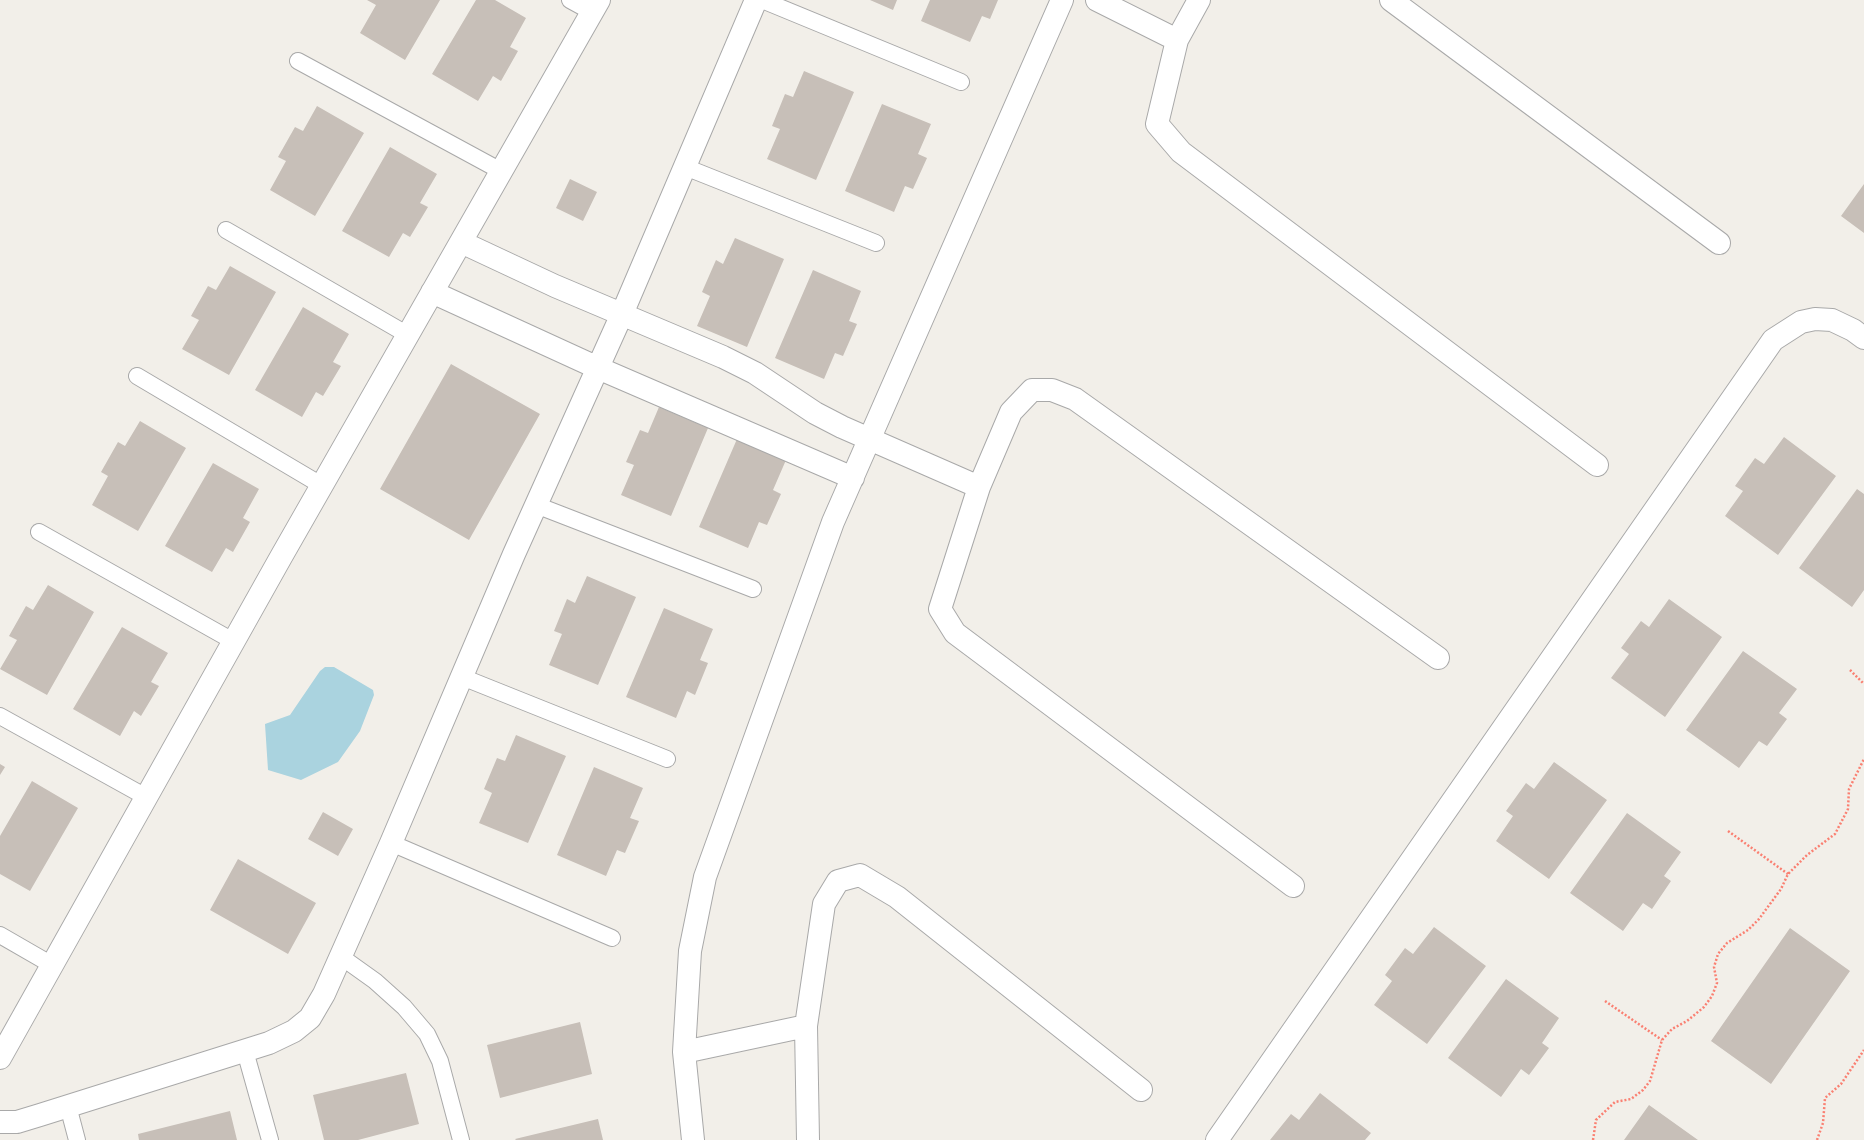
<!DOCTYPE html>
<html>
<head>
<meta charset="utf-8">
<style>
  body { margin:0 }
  canvas { display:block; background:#f2efe9 }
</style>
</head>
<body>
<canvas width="1864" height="1140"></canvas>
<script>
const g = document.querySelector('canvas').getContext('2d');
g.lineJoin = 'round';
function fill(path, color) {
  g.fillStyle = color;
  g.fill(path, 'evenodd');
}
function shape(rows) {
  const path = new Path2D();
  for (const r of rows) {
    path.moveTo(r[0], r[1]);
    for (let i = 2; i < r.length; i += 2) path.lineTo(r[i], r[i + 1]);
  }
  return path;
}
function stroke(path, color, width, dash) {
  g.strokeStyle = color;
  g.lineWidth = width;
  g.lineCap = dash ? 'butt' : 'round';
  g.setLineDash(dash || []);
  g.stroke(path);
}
fill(shape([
  [325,667,334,667,373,690,374,695,360,731,338,762,301,780,268,770,265,724,290,715,320,671]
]), '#aad3df');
fill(shape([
  [367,0,440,0,405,60,360,33,376,5],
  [476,0,495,0,526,18,510,47,518,51,501,81,493,76,478,101,432,74],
  [870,0,897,0,893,10],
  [930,0,998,0,990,19,982,16,970,42,921,21],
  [804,71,854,92,816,180,767,159,780,129,772,126,785,94,793,97],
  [882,104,931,124,918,154,927,158,913,189,905,186,894,212,845,191],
  [317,106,364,133,315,216,270,190,286,161,278,157,295,127,303,131],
  [390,147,437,174,420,203,428,207,410,237,403,233,389,257,342,231],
  [570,179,597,192,583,221,556,208],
  [1864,184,1864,233,1841,216],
  [735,238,784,259,747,347,697,326,710,296,702,292,716,260,723,264],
  [230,266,276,292,229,375,182,349,199,320,191,316,208,286,216,290],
  [813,270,861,291,849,321,857,324,843,356,835,353,824,379,775,358],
  [303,307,349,334,333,362,341,366,323,396,316,392,302,417,255,390],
  [451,364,540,414,469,540,380,489],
  [659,407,708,428,671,516,621,495,634,465,626,462,640,430,648,433],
  [140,421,186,448,138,531,92,505,108,476,101,472,118,442,125,446],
  [1784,437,1836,476,1778,555,1725,516,1743,491,1735,486,1755,458,1764,464],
  [737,439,786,460,773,490,781,494,767,525,759,522,748,548,699,527],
  [213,463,259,489,243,518,250,522,233,552,226,548,212,572,165,546],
  [1857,489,1864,494,1864,590,1852,607,1799,568],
  [587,576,636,597,598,685,549,665,562,634,554,631,567,599,575,603],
  [48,585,94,612,47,695,0,669,17,640,9,636,26,606,33,610],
  [1669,599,1722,637,1665,717,1611,678,1629,654,1621,648,1641,621,1649,627],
  [664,608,713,629,700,660,708,663,695,695,687,691,676,718,626,697],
  [122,627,168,653,151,682,159,686,141,716,134,711,120,736,73,709],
  [1743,651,1797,689,1779,713,1787,719,1767,746,1759,741,1739,768,1686,730],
  [516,735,566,756,528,843,479,823,492,793,484,789,497,758,505,761],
  [1554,762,1607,800,1549,879,1496,841,1513,816,1506,811,1526,783,1534,789],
  [0,764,5,767,0,775],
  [594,767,643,788,630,818,639,821,625,853,617,850,606,876,557,855],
  [32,781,78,808,30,891,0,874,0,836],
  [323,812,353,829,338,856,308,839],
  [1627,813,1681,852,1664,876,1671,881,1652,909,1643,903,1623,931,1570,893],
  [238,859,316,903,288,954,210,910],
  [1434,927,1486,966,1427,1044,1374,1005,1392,981,1385,975,1405,948,1413,954],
  [1790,928,1850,971,1771,1084,1711,1041],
  [1506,979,1559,1018,1542,1043,1549,1048,1529,1075,1521,1069,1501,1097,1448,1058],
  [580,1022,592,1074,500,1098,487,1045],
  [406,1073,419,1124,358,1140,324,1140,313,1095],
  [1320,1093,1371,1133,1365,1140,1270,1140,1291,1114,1299,1120],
  [1649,1105,1698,1140,1624,1140],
  [230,1111,237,1140,139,1140,138,1134],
  [598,1119,603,1140,516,1140,515,1139]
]), '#c7bfb8');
const lane = shape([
  [570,0,592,12],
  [762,0,961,82],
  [298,61,501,171],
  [685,167,876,243],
  [226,230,408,335],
  [137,376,321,485],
  [536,505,753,589],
  [39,532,233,641],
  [462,677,667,759],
  [0,716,146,797],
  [391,843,612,938],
  [0,935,52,965],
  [340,956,375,981,404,1007,427,1034,440,1061,461,1140],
  [245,1051,270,1140],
  [68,1106,77,1140]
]);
const street = shape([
  [1097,0,1177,40],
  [1199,0,1177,40,1157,124,1181,152,1597,465],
  [1391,0,1719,243],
  [461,242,555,286,723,357,755,373,815,413,842,427,979,487],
  [432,292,598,368,853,478],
  [1293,886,955,633,940,609,979,487,1011,412,1032,390,1052,390,1075,399,1438,658],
  [684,1052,806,1026],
  [0,1058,281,557,599,0],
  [0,1122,17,1122,40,1115,269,1043,294,1031,310,1018,324,994,391,843,514,554,622,314,756,0],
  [693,1140,684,1052,690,951,705,877,833,522,1062,0],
  [808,1140,806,1026,824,904,838,881,860,875,897,897,1141,1090],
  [1217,1140,1773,340,1801,322,1815,319,1832,320,1853,330,1864,338]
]);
stroke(lane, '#a9a9a9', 18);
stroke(street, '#a9a9a9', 24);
stroke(shape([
  [1850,670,1864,684],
  [1728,831,1788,874],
  [1605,1001,1662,1040],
  [1593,1140,1596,1120,1615,1102,1631,1099,1643,1090,1650,1081,1662,1040,1672,1029,1687,1021,1704,1007,1712,996,1717,983,1714,967,1718,954,1727,943,1748,930,1759,919,1781,889,1788,874,1807,855,1835,834,1848,809,1849,789,1864,759],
  [1817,1140,1823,1123,1825,1098,1841,1084,1864,1050]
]), '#fa8072', 2.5, [2, 2]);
stroke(lane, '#fff', 16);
stroke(street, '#fff', 22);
</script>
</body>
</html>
